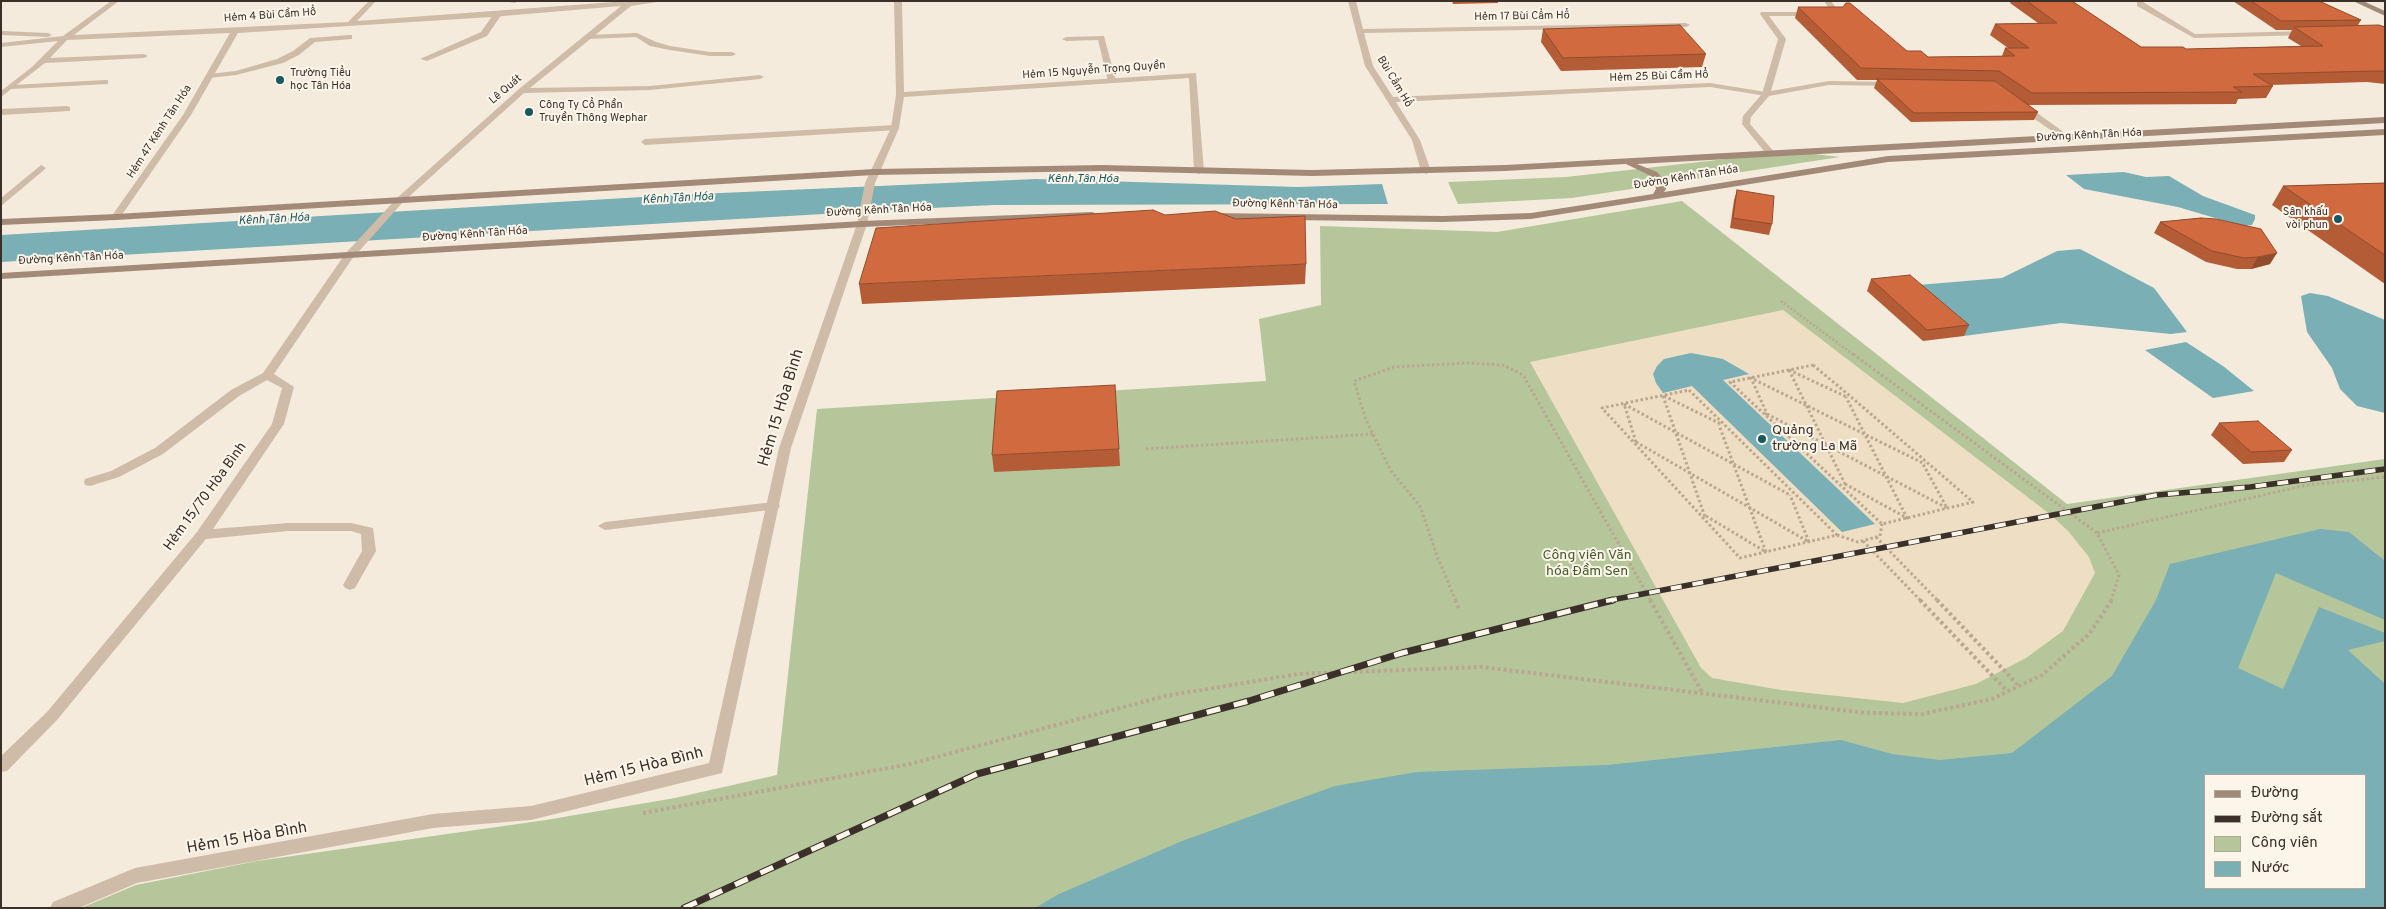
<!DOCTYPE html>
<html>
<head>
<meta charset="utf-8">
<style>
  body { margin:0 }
  #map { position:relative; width:2386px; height:909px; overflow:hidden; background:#f5ebdd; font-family:Overpass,sans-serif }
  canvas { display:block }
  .frame { position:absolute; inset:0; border:2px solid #3b2f29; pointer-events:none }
  .legend { position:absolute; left:2204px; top:774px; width:162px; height:115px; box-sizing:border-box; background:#fcf5ea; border:1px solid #afa69d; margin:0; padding:6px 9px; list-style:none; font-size:15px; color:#3b2f29 }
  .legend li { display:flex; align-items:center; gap:10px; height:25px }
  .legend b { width:25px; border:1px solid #afa69d }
</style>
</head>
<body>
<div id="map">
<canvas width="2386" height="909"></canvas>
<div class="frame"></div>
<ul class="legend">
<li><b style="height:6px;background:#a38a78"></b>Đường</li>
<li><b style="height:6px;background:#3b2f29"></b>Đường sắt</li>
<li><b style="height:14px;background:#b5c69b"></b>Công viên</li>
<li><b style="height:14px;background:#79afb5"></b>Nước</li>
</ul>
</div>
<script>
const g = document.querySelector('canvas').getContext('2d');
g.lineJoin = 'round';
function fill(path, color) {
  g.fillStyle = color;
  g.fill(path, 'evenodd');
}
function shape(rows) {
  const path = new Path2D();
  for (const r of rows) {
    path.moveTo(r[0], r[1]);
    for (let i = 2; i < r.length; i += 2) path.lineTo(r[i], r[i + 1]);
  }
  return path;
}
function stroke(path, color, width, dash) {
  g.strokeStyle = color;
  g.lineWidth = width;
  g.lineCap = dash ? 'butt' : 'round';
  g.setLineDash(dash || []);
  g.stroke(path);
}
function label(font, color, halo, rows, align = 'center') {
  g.font = font + ' Overpass,sans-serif';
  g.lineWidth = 4;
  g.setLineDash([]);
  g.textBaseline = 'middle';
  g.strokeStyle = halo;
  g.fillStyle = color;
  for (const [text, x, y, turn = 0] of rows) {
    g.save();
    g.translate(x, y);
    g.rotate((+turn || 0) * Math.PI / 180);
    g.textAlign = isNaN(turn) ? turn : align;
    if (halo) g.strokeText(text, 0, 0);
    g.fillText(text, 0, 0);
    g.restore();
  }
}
fill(shape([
  [1806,153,1840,157,1572,198,1458,204,1448,182,1566,177,1771,154],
  [1682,201,2067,504,2385,459,2385,908,81,908,136,885,257,861,546,820,675,798,777,775,817,409,1266,381,1259,319,1321,305,1320,226,1497,232],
  [2205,775,2365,775,2365,888,2205,888]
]), '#b5c69b');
fill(shape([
  [1783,310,2051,515,2069,532,2089,557,2095,573,2063,631,2026,658,1976,684,1903,703,1781,690,1712,678,1701,668,1530,362]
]), '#eedec3');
fill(shape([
  [2124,172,2146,177,2169,176,2203,196,2255,215,2255,219,2252,225,2242,226,2178,207,2084,189,2066,175],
  [1036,179,1298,187,1382,184,1388,204,995,205,909,209,1,262,1,235,676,195],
  [2080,249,2154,288,2187,332,2171,334,2061,323,1964,336,1906,286,2002,278,2057,251],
  [2310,293,2328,296,2385,320,2385,413,2357,406,2340,389,2332,368,2307,332,2301,296],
  [2186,342,2223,366,2254,391,2213,398,2145,350],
  [1691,353,1723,359,1749,374,1723,380,1875,524,1842,532,1692,386,1663,393,1656,383,1653,374,1657,366,1664,359],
  [2320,529,2349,532,2385,561,2385,620,2276,573,2238,668,2283,689,2319,607,2385,633,2385,641,2348,650,2385,684,2385,908,1035,908,1059,894,1182,841,1335,786,1417,772,1607,765,1841,740,1892,754,1940,760,2012,753,2112,676,2156,600,2170,564],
  [2365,775,2365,888,2205,888,2205,775]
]), '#79afb5');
stroke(shape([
  [1781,301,1854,355]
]), '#bba691', 2.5, [2, 2]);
stroke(shape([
  [1853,354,2097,533],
  [1813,365,1850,396,1973,502,1882,524,1730,382,1813,365],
  [1789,370,1845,484],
  [1789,370,1847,397],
  [1689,390,1795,494,1837,535,1740,558,1602,408,1689,390],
  [1663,396,1705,517],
  [1664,396,1721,424],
  [1765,414,1767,414,1751,378,1925,464],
  [1767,414,1947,508,1923,464],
  [1636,442,1809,542,1790,495],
  [1636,442,1624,404,1790,495],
  [1146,449,1373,434],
  [1845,484,1907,518,1846,397],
  [1706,516,1766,552,1719,425],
  [1837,535,1858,542,1880,536,1882,524],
  [1876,537,1938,601],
  [1863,541,1921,601],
  [1456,601,1437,556,1420,506,1391,471,1366,420,1354,381,1394,367,1468,363,1503,365,1523,375,1651,601],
  [2111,601,2119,575,2097,533,2307,485,2385,477]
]), '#bba691', 3, [2.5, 2.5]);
stroke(shape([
  [1455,600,1460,611],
  [1650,600,1702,692],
  [1920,600,2007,691],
  [1937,600,2019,686],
  [643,813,910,764,1165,696,1298,674,1482,667,1867,713,1922,714,1992,699,2042,675,2089,634,2112,600]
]), '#bba691', 4, [3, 3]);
fill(shape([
  [495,12,502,14,487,36,427,61,420,59,481,32,495,12],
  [1761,12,1812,12,1816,14,1812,16,1769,16,1786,39,1771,91,1829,81,1892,82,1896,84,1892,86,1829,85,1769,96,1751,117,1750,124,1776,154,1768,156,1742,124,1743,116,1762,94,1778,39,1760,14,1761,12],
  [637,33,656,42,670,46,710,52,732,52,736,54,732,56,710,56,670,50,650,46,636,37,588,39,584,37,588,35,637,33],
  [349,35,352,35,352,39,315,42,299,55,283,63,236,75,209,78,205,76,209,74,236,71,277,59,293,51,310,38,349,35],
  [1104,36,1116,81,1112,83,1108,81,1098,40,1066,41,1062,39,1066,37,1104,36],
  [105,80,108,80,108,84,12,89,8,87,12,85,105,80],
  [2020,105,2026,105,2072,138,2065,140,2020,109,2020,105],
  [67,106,70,107,70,111,1,115,1,109,67,106],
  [895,125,899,128,898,130,645,145,641,142,645,139,895,125],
  [41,165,46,168,44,170,1,206,1,198,41,165],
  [862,221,867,224,791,448,722,773,531,820,433,828,137,883,79,908,50,908,53,902,135,868,433,814,531,806,709,763,779,448,857,224,862,221],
  [349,253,354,256,274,374,294,387,284,424,213,529,288,523,351,523,373,528,376,551,355,588,350,590,345,588,343,585,362,551,361,534,351,531,288,531,206,539,57,720,7,771,1,772,1,756,47,712,197,532,272,424,282,388,267,380,239,396,163,454,119,477,90,486,85,485,84,482,85,479,111,471,155,448,231,390,263,373,345,254,349,253]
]), '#cfbca8');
fill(shape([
  [111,1,119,1,74,35,348,22,369,1,376,1,357,21,628,1,664,1,631,6,530,88,650,86,760,75,764,77,760,79,650,90,524,93,403,202,353,258,349,259,344,256,345,254,397,198,519,89,621,6,492,17,238,33,191,115,119,219,116,220,111,217,183,115,230,33,67,40,50,58,144,54,148,56,144,58,45,63,1,97,1,91,32,67,58,41,1,47,1,43,63,36,111,1],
  [501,1,518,1,515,3,501,1],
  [894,1,902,1,904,92,1196,73,1204,171,1199,174,1194,171,1189,78,904,97,899,128,875,183,867,224,862,227,859,226,857,224,865,183,891,128,896,95,894,1],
  [1348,1,1356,1,1363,29,1686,23,1690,25,1686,27,1364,33,1373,66,1393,97,1710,83,1766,92,1770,94,1766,96,1710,87,1396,102,1420,140,1431,171,1426,174,1421,171,1412,140,1365,66,1348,1],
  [1824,1,1831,1,1841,14,1840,16,1834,16,1824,1],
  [2137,2,2143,2,2195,34,2307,31,2311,33,2307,35,2194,38,2137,6,2137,2],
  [1,31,48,33,52,35,48,37,1,35,1,31],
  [773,502,778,503,780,506,778,509,605,530,598,526,605,522,773,502]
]), '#cfbca8');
fill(shape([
  [2353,1,2363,1,2385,11,2385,16,2353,1],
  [2385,117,2385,123,1637,164,1657,172,1665,181,1666,189,1664,192,1888,156,2385,129,2385,135,1888,162,1531,219,1443,222,1212,219,1207,216,1212,213,1443,216,1531,213,1653,194,1656,189,1655,181,1651,176,1626,164,1505,171,1312,176,1102,171,874,175,116,220,1,225,1,219,116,214,874,169,1102,165,1312,170,1505,165,2385,117],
  [1092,212,1095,213,1095,217,862,227,1,279,1,273,862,221,1092,212]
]), '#a38a78');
const railFar1 = shape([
  [1606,601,2157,495,2250,487,2385,469]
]);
const rail = shape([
  [684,908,977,774,1249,701,1402,653,1613,600]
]);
stroke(railFar1, '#3b2f29', 5.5);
stroke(rail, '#3b2f29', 7);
stroke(railFar1, '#fcf5ea', 4, [11]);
stroke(rail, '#fcf5ea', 5, [14]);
fill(shape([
  [1452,1,1498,1,1498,3,1453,4],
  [2011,1,2072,1,2141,47,2186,49,2301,46,2288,38,2292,30,2276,30,2233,1,2319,1,2361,20,2358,25,2385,27,2385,84,2367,82,2271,85,2273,86,2266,98,2238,99,2236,104,2028,105,2038,112,2034,120,1911,122,1874,88,1877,80,1857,80,1795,18,1798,7,1907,51,1928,57,2002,56,2005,48,2008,48,1990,35,1995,24,2038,23,2010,3],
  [1543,29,1706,54,1702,67,1561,71,1541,42],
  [2385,183,2385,284,2272,205,2283,186],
  [1737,190,1772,224,1769,235,1730,228,1734,200],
  [2201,218,2270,264,2251,269,2237,269,2206,262,2154,233,2160,222],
  [1306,264,1305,284,862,304,859,284],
  [1871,279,1969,325,1964,336,1923,341,1867,291],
  [2219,423,2292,450,2284,462,2243,464,2211,435],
  [1119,449,1120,466,994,472,992,455]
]), '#b45c36');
fill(shape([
  [2277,253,2270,264,2251,269,2258,257]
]), '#924b2c');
const building = shape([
  [2027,1,2072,1,2141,47,2183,47,2186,49,2323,46,2294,27,2379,25,2385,27,2385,71,2374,71,2253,74,2273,86,2233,87,2242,92,2032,93,1999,71,1861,68,1798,7,1843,7,1846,3,1850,3,1907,51,1921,51,1928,57,2015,56,2005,48,2029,48,1995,24,2057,23,2027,1],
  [2251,1,2319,1,2361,20,2281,21,2251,1],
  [1680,25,1706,54,1563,58,1543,29,1680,25],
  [1877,79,1995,81,2038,112,1914,113,1877,79],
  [2385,183,2385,255,2283,186,2385,183],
  [1737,190,1774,196,1772,224,1733,218,1737,190],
  [1153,210,1165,215,1215,211,1236,219,1305,216,1306,264,859,284,876,228,1153,210],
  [2201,218,2216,219,2261,229,2277,253,2258,257,2244,258,2212,251,2160,222,2201,218],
  [1910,275,1969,325,1927,330,1871,279,1910,275],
  [1115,385,1119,449,992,455,997,391,1115,385],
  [2258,421,2292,450,2251,452,2219,423,2258,421]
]);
fill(building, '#d16b3f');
stroke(building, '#924b2c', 1);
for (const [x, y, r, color] of [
  [280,80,5,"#195861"],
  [529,112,5,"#195861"],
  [2338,219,5,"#195861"],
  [1762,439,5,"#195861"]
]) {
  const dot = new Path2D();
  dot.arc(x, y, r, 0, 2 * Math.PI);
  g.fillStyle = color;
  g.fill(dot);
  stroke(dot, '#fcf5ea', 2);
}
label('11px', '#3b2f29', '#fcf5ea', [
  ["Hẻm 4 Bùi Cầm Hổ",270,16,-4],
  ["Hẻm 17 Bùi Cẩm Hổ",1522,17,-1],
  ["Hẻm 15 Nguyễn Trọng Quyền",1094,71,-4],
  ["Hẻm 25 Bùi Cầm Hổ",1659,77,-2],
  ["Bùi Cẩm Hổ",1394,82,59],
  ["Lê Quát",506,90,-41],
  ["Hẻm 47 Kênh Tân Hóa",160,132,-57],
  ["Đường Kênh Tân Hóa",2089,136,-3],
  ["Đường Kênh Tân Hóa",1686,178,-9],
  ["Đường Kênh Tân Hóa",1285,205,1],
  ["Đường Kênh Tân Hóa",879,211,-3],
  ["Đường Kênh Tân Hóa",475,235,-4],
  ["Đường Kênh Tân Hóa",71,259,-3]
]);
label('11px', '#3b2f29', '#fcf5ea', [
  ["Trường Tiểu",290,74],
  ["học Tân Hóa",290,87],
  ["Công Ty Cổ Phần",539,106],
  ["Truyền Thông Wephar",539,119],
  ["Sân khấu",2328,213,"right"],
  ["vòi phun",2328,226,"right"]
], 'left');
label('italic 12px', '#195861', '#fcf5ea', [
  ["Kênh Tân Hóa",1083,180],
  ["Kênh Tân Hóa",678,199,-3],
  ["Kênh Tân Hóa",274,220,-3]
]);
label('14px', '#3b2f29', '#fcf5ea', [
  ["Quảng",1772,431],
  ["trường La Mã",1772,447]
], 'left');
label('14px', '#3b2f29', '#fcf5ea', [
  ["Hẻm 15/70 Hòa Bình",206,497,-54]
]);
label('14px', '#465c2a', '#fcf5ea', [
  ["Công viên Văn",1587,556],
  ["hóa Đầm Sen",1587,572]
]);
label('16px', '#3b2f29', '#fcf5ea', [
  ["Hẻm 15 Hòa Bình",782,408,-73],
  ["Hẻm 15 Hòa Bình",644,768,-14],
  ["Hẻm 15 Hòa Bình",247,839,-10]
]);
</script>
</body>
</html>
